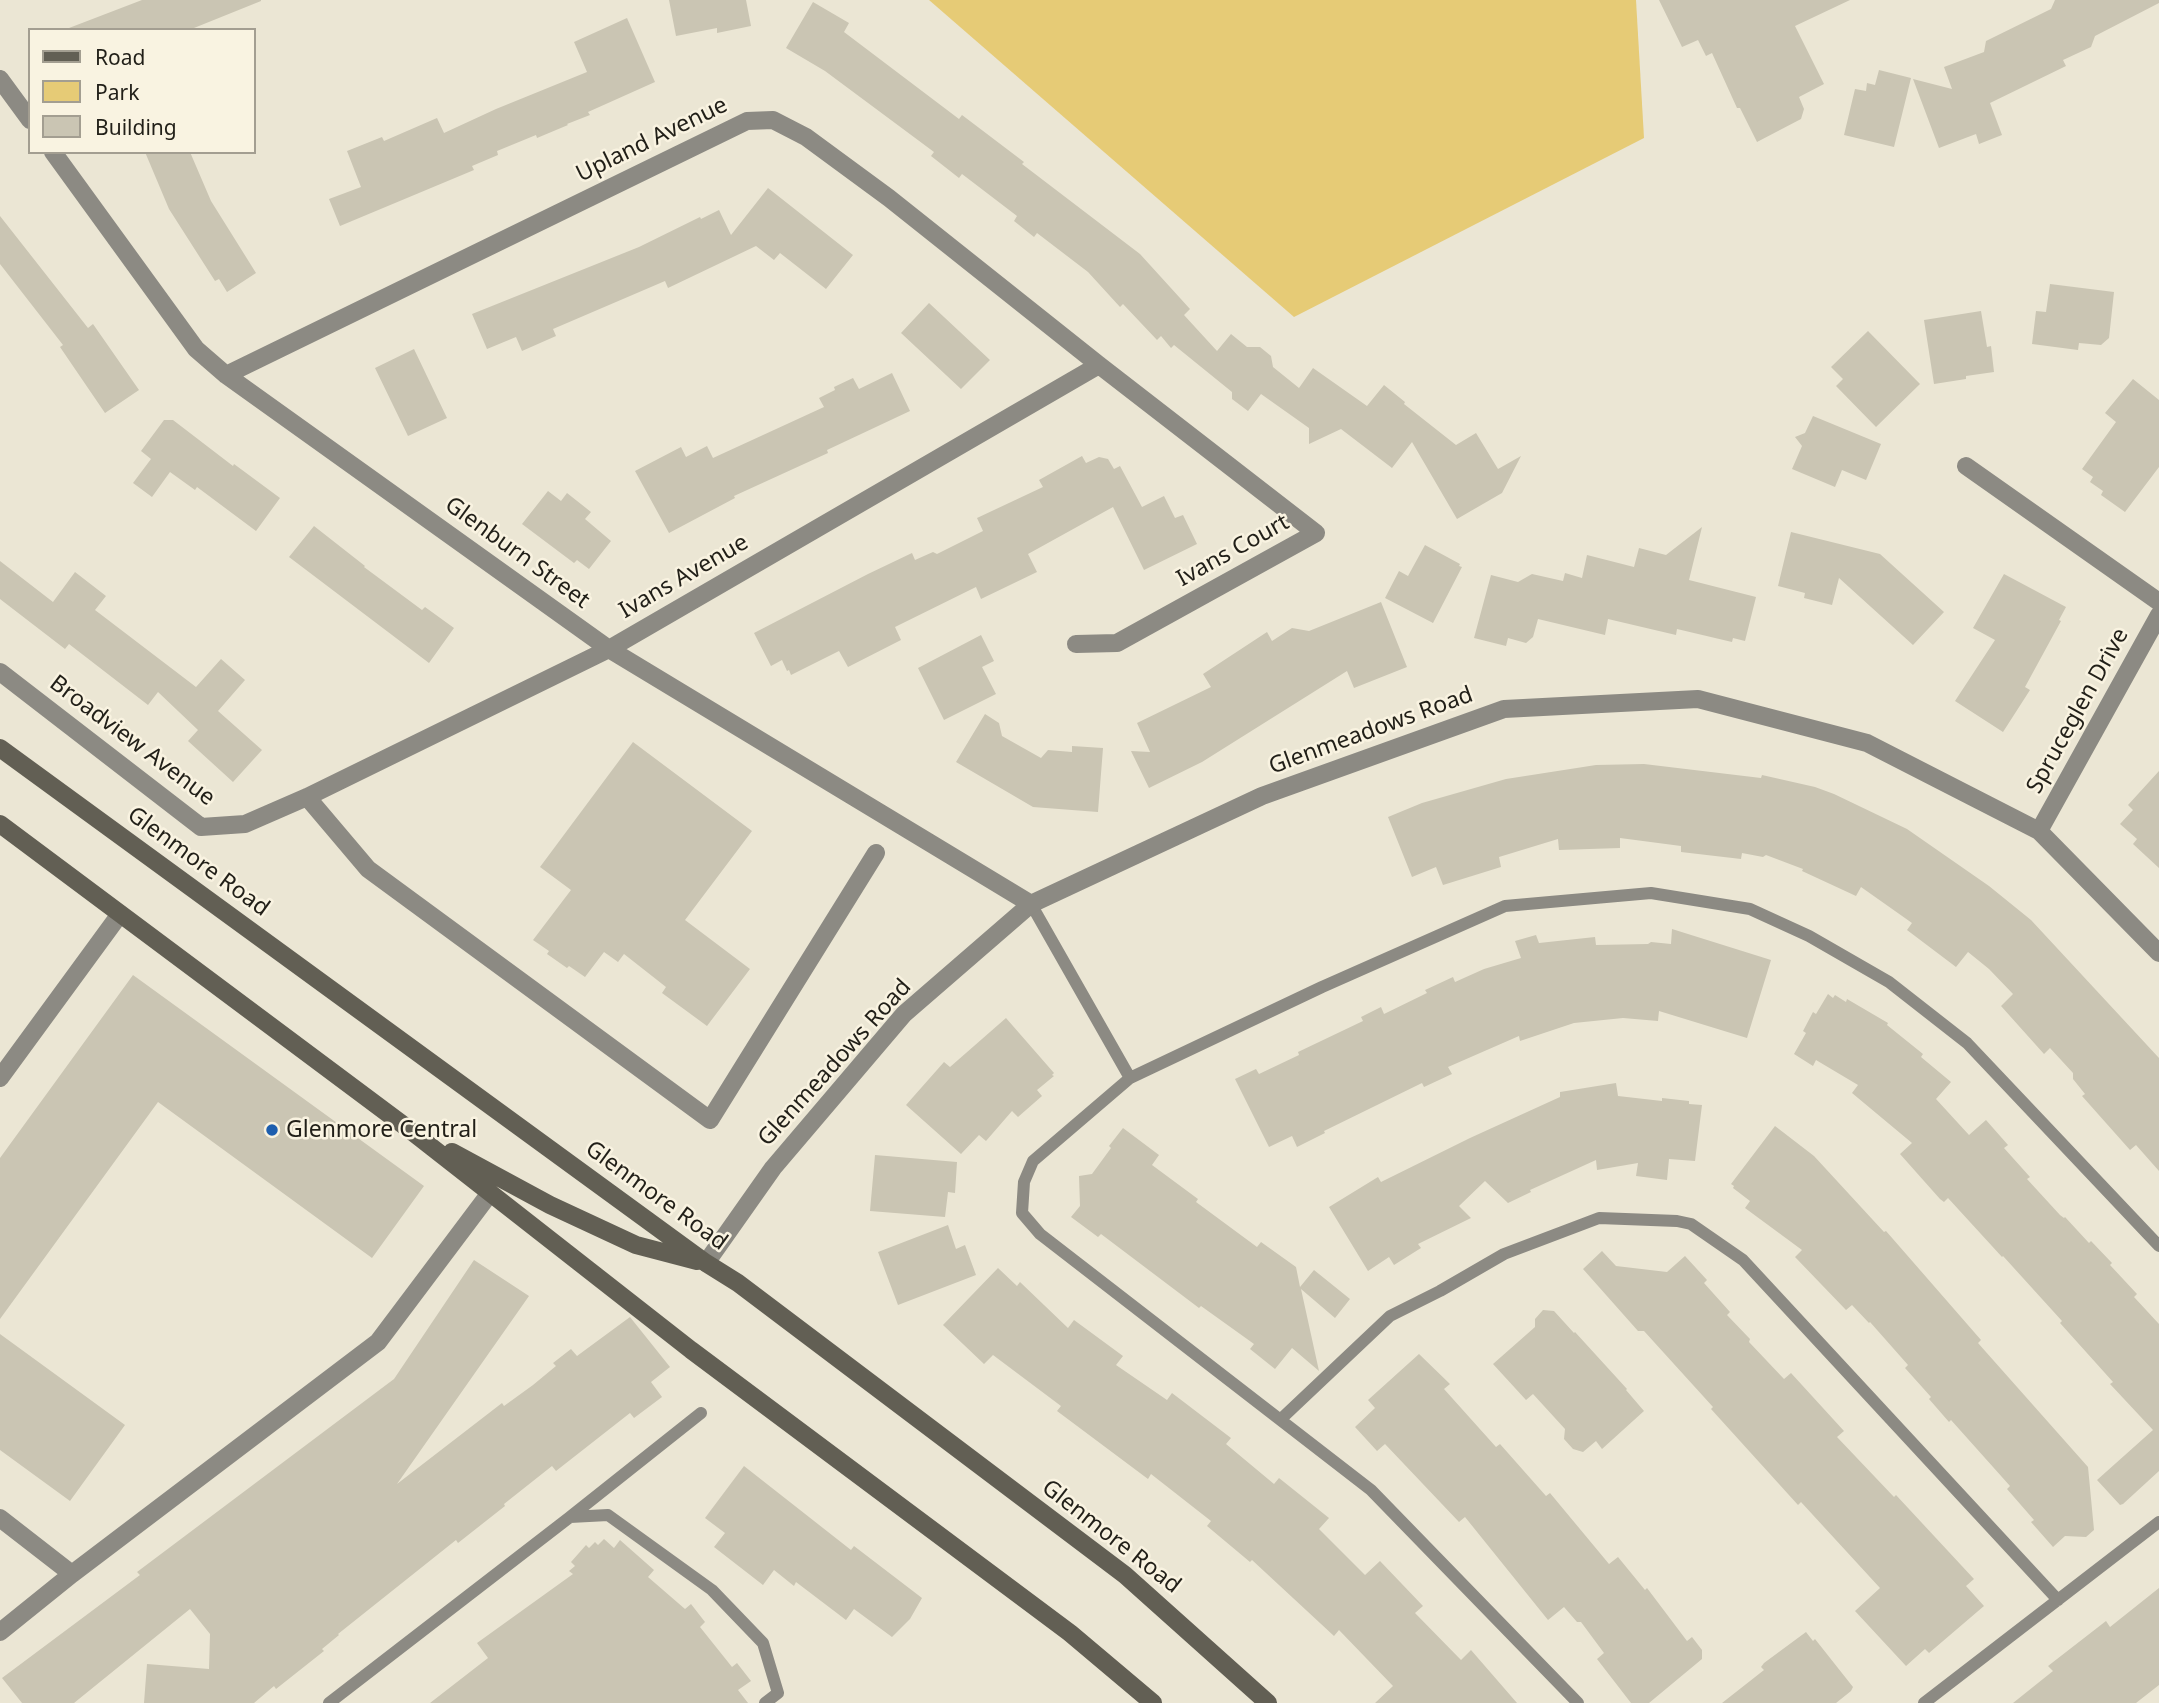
<!DOCTYPE html>
<html>
<head>
<meta charset="utf-8">
<style>
  body { margin:0 }
  #map { position:relative; width:2159px; height:1703px; overflow:hidden; background:#ebe6d4; font-family:"Noto Sans",sans-serif }
  canvas { display:block }
  .legend { position:absolute; left:28px; top:28px; width:228px; height:126px; box-sizing:border-box; background:#f9f3e1; border:2px solid #a39e91; margin:0; padding:9px 12px; list-style:none; font-size:21px; color:#211f18 }
  .legend li { display:flex; align-items:center; gap:14px; height:35px }
  .legend b { width:35px; border:2px solid #a39e91 }
</style>
</head>
<body>
<div id="map">
<canvas width="2159" height="1703"></canvas>
<ul class="legend">
<li><b style="height:9px;background:#625f54"></b>Road</li>
<li><b style="height:19px;background:#e6cb76"></b>Park</li>
<li><b style="height:19px;background:#cac5b3"></b>Building</li>
</ul>
</div>
<script>
const g = document.querySelector('canvas').getContext('2d');
g.lineJoin = 'round';
function fill(path, color) {
  g.fillStyle = color;
  g.fill(path, 'evenodd');
}
function shape(rows) {
  const path = new Path2D();
  for (const r of rows) {
    path.moveTo(r[0], r[1]);
    for (let i = 2; i < r.length; i += 2) path.lineTo(r[i], r[i + 1]);
  }
  return path;
}
function stroke(path, color, width, dash) {
  g.strokeStyle = color;
  g.lineWidth = width;
  g.lineCap = dash ? 'butt' : 'round';
  g.setLineDash(dash || []);
  g.stroke(path);
}
function label(font, color, halo, rows, align = 'center') {
  g.font = font + ' "Noto Sans",sans-serif';
  g.lineWidth = 5;
  g.setLineDash([]);
  g.textBaseline = 'middle';
  g.strokeStyle = halo;
  g.fillStyle = color;
  for (const [text, x, y, turn = 0] of rows) {
    g.save();
    g.translate(x, y);
    g.rotate((+turn || 0) * Math.PI / 180);
    g.textAlign = isNaN(turn) ? turn : align;
    if (halo) g.strokeText(text, 0, 0);
    g.fillText(text, 0, 0);
    g.restore();
  }
}
fill(shape([
  [929,0,1636,0,1644,138,1294,317]
]), '#e6cb76');
fill(shape([
  [142,0,261,0,261,1,189,30,70,30,69,28],
  [669,0,746,0,751,26,717,33,717,28,676,36],
  [1659,0,1850,0,1795,26,1824,84,1799,97,1804,109,1801,119,1757,142,1740,108,1737,108,1712,53,1706,56,1698,40,1682,47],
  [2055,0,2159,0,2159,3,2095,36,2091,47,2063,60,2066,66,1990,103,2002,135,1979,144,1976,134,1939,148,1913,79,1952,89,1944,67,1984,52,1986,41,2051,9],
  [813,2,849,23,844,32,959,119,962,115,1024,162,1022,164,1140,254,1190,309,1184,315,1217,351,1231,334,1247,347,1260,347,1271,356,1273,367,1299,388,1313,368,1367,406,1384,385,1405,402,1404,404,1456,445,1476,433,1498,469,1521,456,1502,493,1457,519,1412,442,1392,468,1341,429,1309,444,1309,428,1261,394,1248,411,1232,399,1232,392,1174,345,1171,348,1161,336,1157,340,1123,304,1120,307,1088,272,1037,233,1034,237,1014,221,1017,216,962,174,959,178,931,156,934,152,825,71,786,48],
  [627,18,655,82,588,112,590,115,567,124,568,125,537,138,536,135,497,151,498,155,472,166,474,170,340,226,329,199,361,187,347,151,382,137,384,141,437,118,444,133,496,109,587,72,574,42],
  [1879,70,1911,78,1894,147,1844,135,1855,89,1866,91,1867,83,1875,85],
  [145,152,190,152,211,201,256,273,227,292,219,279,215,281,169,209],
  [768,188,853,255,826,289,780,253,774,260,756,246,668,288,665,281,553,329,556,336,522,351,516,337,487,349,472,314,639,247,700,217,701,219,719,210,731,235],
  [0,216,88,328,93,324,139,390,105,413,60,347,63,345,0,264],
  [2050,284,2114,292,2109,338,2101,345,2079,343,2078,350,2032,344,2036,311,2046,312],
  [929,303,990,360,961,389,901,333],
  [1981,311,1987,347,1991,346,1994,372,1966,376,1966,379,1934,384,1924,320],
  [1868,331,1920,384,1876,427,1836,386,1843,379,1831,367],
  [414,349,447,418,408,436,375,368],
  [892,373,910,411,827,450,828,453,734,496,735,498,669,533,635,471,681,447,686,457,707,446,713,458,824,407,819,398,835,390,834,387,853,378,859,389],
  [2133,379,2159,400,2159,467,2125,512,2101,495,2103,491,2090,482,2093,477,2082,469,2116,422,2105,413],
  [1813,416,1881,444,1866,480,1842,470,1835,487,1792,469,1802,446,1795,437,1805,433],
  [164,420,173,420,233,466,234,464,280,498,256,531,197,487,195,490,170,472,152,497,133,483,151,459,141,451],
  [1082,456,1086,463,1099,457,1108,459,1114,469,1120,466,1142,507,1164,496,1175,518,1183,515,1197,544,1144,570,1113,507,1028,554,1037,572,981,599,976,587,895,627,901,640,848,667,839,651,791,675,789,670,787,671,782,660,771,666,754,633,868,574,912,553,915,560,933,552,937,554,983,531,977,518,1043,487,1039,480],
  [548,491,561,501,567,493,591,512,585,519,611,541,589,569,577,560,574,563,522,524],
  [314,526,365,566,364,567,422,610,425,607,454,628,429,663,289,557],
  [1702,527,1689,580,1756,597,1745,641,1733,638,1732,642,1677,629,1676,635,1608,619,1605,635,1538,619,1533,637,1526,643,1508,638,1506,646,1474,638,1491,575,1518,582,1532,574,1563,581,1565,573,1582,578,1587,555,1634,567,1639,548,1666,555],
  [1791,532,1880,554,1944,612,1913,645,1839,578,1832,605,1804,598,1805,593,1778,586],
  [1425,545,1460,564,1459,566,1462,567,1433,623,1385,598,1399,571,1408,576],
  [0,561,53,602,75,572,106,596,95,610,196,687,221,659,245,680,218,711,262,750,233,782,188,741,198,730,158,692,148,705,69,644,65,649,0,599],
  [2004,574,2066,607,2059,620,2061,621,2025,687,2030,690,2003,732,1955,701,1995,640,1973,628],
  [1381,602,1407,667,1354,688,1347,671,1202,762,1149,788,1131,751,1150,752,1137,723,1211,687,1203,674,1267,632,1272,641,1292,628,1309,631],
  [981,635,994,661,982,667,996,694,944,720,918,668],
  [985,714,999,723,1002,736,1041,758,1048,750,1072,752,1072,746,1103,748,1098,812,1033,807,956,762],
  [633,742,752,831,685,920,750,969,707,1026,662,993,666,987,624,954,618,962,604,952,585,977,569,966,567,968,547,954,549,951,533,940,571,890,540,867],
  [1644,764,1761,778,1762,775,1815,787,1834,794,1907,829,1989,886,2031,920,2159,1058,2159,1171,2136,1145,2130,1150,2082,1096,2085,1094,2073,1079,2073,1073,2050,1048,2044,1054,2001,1006,2013,994,1989,969,1968,952,1956,967,1907,930,1912,923,1861,887,1856,896,1802,871,1803,869,1766,855,1763,857,1742,853,1741,859,1681,852,1681,846,1620,838,1620,848,1559,850,1558,839,1499,857,1501,867,1443,885,1436,867,1412,877,1388,817,1422,803,1506,779,1596,765],
  [2159,771,2159,868,2133,844,2137,839,2120,824,2133,810,2128,805],
  [1672,929,1771,960,1747,1038,1659,1011,1658,1021,1623,1018,1574,1023,1520,1041,1519,1036,1448,1067,1452,1074,1424,1087,1422,1083,1324,1131,1325,1133,1297,1147,1292,1136,1269,1147,1235,1079,1256,1069,1259,1074,1299,1055,1298,1052,1363,1021,1361,1017,1381,1007,1384,1014,1427,993,1425,990,1453,977,1455,982,1484,969,1521,958,1515,941,1536,935,1539,943,1595,937,1596,945,1648,944,1651,942,1671,944],
  [133,975,424,1186,372,1258,158,1102,0,1319,0,1158],
  [1828,994,1833,998,1835,995,1846,1002,1847,999,1888,1023,1887,1025,1923,1054,1921,1057,1951,1082,1936,1099,1969,1135,1986,1120,2008,1145,2004,1148,2030,1177,2027,1179,2060,1215,2064,1218,2065,1217,2089,1243,2091,1241,2112,1263,2110,1265,2137,1294,2134,1297,2159,1324,2159,1471,2123,1504,2120,1505,2097,1480,2153,1430,2110,1384,2113,1382,2060,1323,2062,1321,2003,1256,2002,1257,1948,1198,1944,1202,1940,1199,1900,1154,1912,1143,1852,1093,1858,1085,1816,1060,1813,1066,1794,1054,1806,1033,1803,1031,1813,1012,1816,1014],
  [1006,1018,1054,1073,1052,1075,1054,1076,1037,1090,1042,1096,1018,1117,1012,1111,986,1141,979,1135,961,1154,906,1105,944,1062,950,1067],
  [1616,1083,1618,1096,1662,1101,1662,1098,1689,1101,1689,1104,1702,1105,1695,1161,1669,1159,1667,1180,1636,1176,1638,1163,1597,1170,1596,1160,1530,1190,1531,1192,1508,1203,1485,1181,1459,1206,1471,1218,1418,1244,1421,1248,1394,1265,1389,1257,1368,1271,1329,1207,1378,1177,1381,1182,1470,1138,1560,1097,1560,1092],
  [1775,1126,1814,1156,1884,1232,1886,1231,1981,1340,1978,1343,2088,1467,2094,1530,2086,1537,2065,1536,2053,1547,2031,1522,2034,1520,2007,1489,2010,1486,1951,1420,1949,1422,1929,1399,1931,1397,1905,1368,1908,1365,1870,1322,1869,1323,1852,1305,1846,1310,1795,1257,1802,1250,1745,1208,1750,1201,1733,1188,1734,1186,1731,1184],
  [1123,1128,1159,1155,1152,1165,1198,1199,1196,1202,1257,1247,1261,1242,1296,1267,1300,1287,1314,1270,1350,1299,1335,1318,1301,1289,1319,1371,1292,1348,1275,1369,1250,1349,1254,1344,1201,1306,1199,1308,1101,1234,1098,1237,1071,1217,1080,1206,1079,1176,1092,1174,1111,1148,1109,1146],
  [875,1155,957,1162,955,1193,948,1192,945,1217,870,1211],
  [948,1225,956,1249,965,1245,976,1275,898,1305,878,1252],
  [1602,1251,1616,1266,1667,1272,1685,1256,1707,1280,1704,1283,1730,1312,1727,1315,1750,1339,1749,1342,1784,1379,1791,1373,1844,1431,1837,1437,1894,1497,1896,1495,1974,1579,1966,1586,1984,1606,1929,1653,1925,1649,1906,1666,1855,1611,1880,1588,1801,1502,1798,1505,1711,1409,1713,1407,1644,1331,1638,1331,1583,1269],
  [474,1260,529,1296,397,1484,502,1403,504,1406,533,1385,556,1366,553,1363,571,1349,577,1356,630,1317,670,1367,651,1382,662,1397,634,1418,630,1413,556,1471,552,1466,504,1504,505,1506,458,1543,456,1540,338,1634,339,1635,322,1649,324,1651,276,1689,274,1686,254,1703,144,1703,147,1664,209,1669,210,1634,190,1609,74,1703,22,1703,2,1678,140,1575,137,1572,394,1379],
  [998,1268,1017,1286,1020,1282,1068,1328,1074,1320,1123,1356,1116,1365,1167,1400,1172,1393,1231,1438,1226,1444,1274,1484,1279,1478,1329,1518,1319,1529,1365,1575,1380,1561,1423,1606,1415,1613,1461,1660,1471,1650,1517,1703,1375,1703,1393,1686,1339,1630,1334,1636,1252,1560,1250,1562,1207,1526,1211,1521,1151,1474,1148,1479,1057,1411,1061,1406,993,1355,984,1364,943,1325],
  [1543,1310,1554,1311,1574,1333,1575,1332,1627,1389,1626,1390,1644,1411,1602,1449,1596,1441,1583,1452,1573,1449,1564,1439,1565,1429,1533,1394,1526,1400,1493,1364,1535,1327,1535,1319],
  [0,1334,125,1425,70,1501,0,1450],
  [1419,1354,1450,1384,1444,1389,1496,1447,1500,1444,1546,1496,1550,1493,1609,1564,1618,1557,1645,1590,1647,1588,1687,1641,1692,1637,1702,1650,1702,1659,1649,1703,1631,1703,1597,1659,1604,1653,1581,1622,1577,1622,1564,1607,1548,1620,1465,1517,1459,1522,1385,1444,1377,1451,1355,1427,1375,1408,1368,1400],
  [744,1466,851,1550,854,1546,922,1598,910,1619,892,1637,854,1609,846,1620,796,1582,794,1586,774,1570,763,1585,714,1547,725,1533,705,1518],
  [604,1539,614,1548,620,1540,654,1570,648,1577,685,1609,691,1604,705,1622,700,1627,732,1667,737,1663,751,1681,738,1690,748,1703,430,1703,488,1658,477,1643,573,1574,569,1571,575,1566,571,1562,586,1545,589,1548,595,1542,598,1545],
  [2159,1588,2159,1685,2136,1703,2013,1703,2053,1671,2048,1666,2106,1621,2110,1627],
  [1806,1632,1813,1641,1815,1639,1853,1687,1851,1691,1836,1703,1722,1703,1764,1670,1761,1667,1764,1663]
]), '#cac5b3');
stroke(shape([
  [1031,904,1130,1078],
  [1281,1419,1390,1316,1440,1291,1504,1254,1599,1218,1677,1221,1691,1224,1743,1260,2058,1600],
  [570,1517,701,1413],
  [329,1703,570,1517,608,1515,712,1590,763,1643,778,1693,765,1703],
  [1578,1703,1371,1490,1040,1234,1022,1213,1024,1182,1033,1161,1130,1078,1322,987,1505,906,1651,893,1750,909,1809,936,1889,982,1967,1043,2159,1246],
  [1924,1703,2159,1522]
]), '#8c8a83', 12);
stroke(shape([
  [0,79,30,120],
  [53,152,196,349,226,375,609,649,1031,904],
  [226,375,747,121,773,120,806,137,889,198,1099,365,1316,533,1117,643,1076,644],
  [1966,466,2159,602],
  [0,672,201,827,245,824,307,797,609,649,1099,365],
  [307,797,368,869,710,1120,876,853],
  [2039,831,2159,615],
  [0,1078,120,914],
  [706,1263,773,1168,904,1014,1031,904,1262,796,1504,709,1698,699,1867,743,2039,831,2159,953],
  [0,1518,72,1574],
  [0,1632,72,1574,378,1342,490,1193]
]), '#8c8a83', 18);
stroke(shape([
  [0,748,706,1263,738,1283,1125,1575,1268,1703],
  [0,824,406,1127,691,1350,1070,1633,1153,1703],
  [452,1152,550,1205,636,1245,697,1261]
]), '#625f54', 18);
for (const [x, y, r, color] of [
  [272,1130,7,"#1d5eae"]
]) {
  const dot = new Path2D();
  dot.arc(x, y, r, 0, 2 * Math.PI);
  g.fillStyle = color;
  g.fill(dot);
  stroke(dot, '#f9f3e1', 2.5);
}
label('23px', '#211f18', '#f9f3e1', [
  ["Upland Avenue",652,140,-26],
  ["Ivans Court",1233,551,-29],
  ["Glenburn Street",517,553,36],
  ["Ivans Avenue",684,577,-30],
  ["Spruceglen Drive",2078,711,-61],
  ["Glenmeadows Road",1371,731,-20],
  ["Broadview Avenue",132,741,37],
  ["Glenmore Road",198,862,36],
  ["Glenmeadows Road",835,1063,-48],
  ["Glenmore Road",656,1196,36],
  ["Glenmore Road",1111,1537,38]
]);
label('23px', '#211f18', '#f9f3e1', [
  ["Glenmore Central",286,1130]
], 'left');
</script>
</body>
</html>
